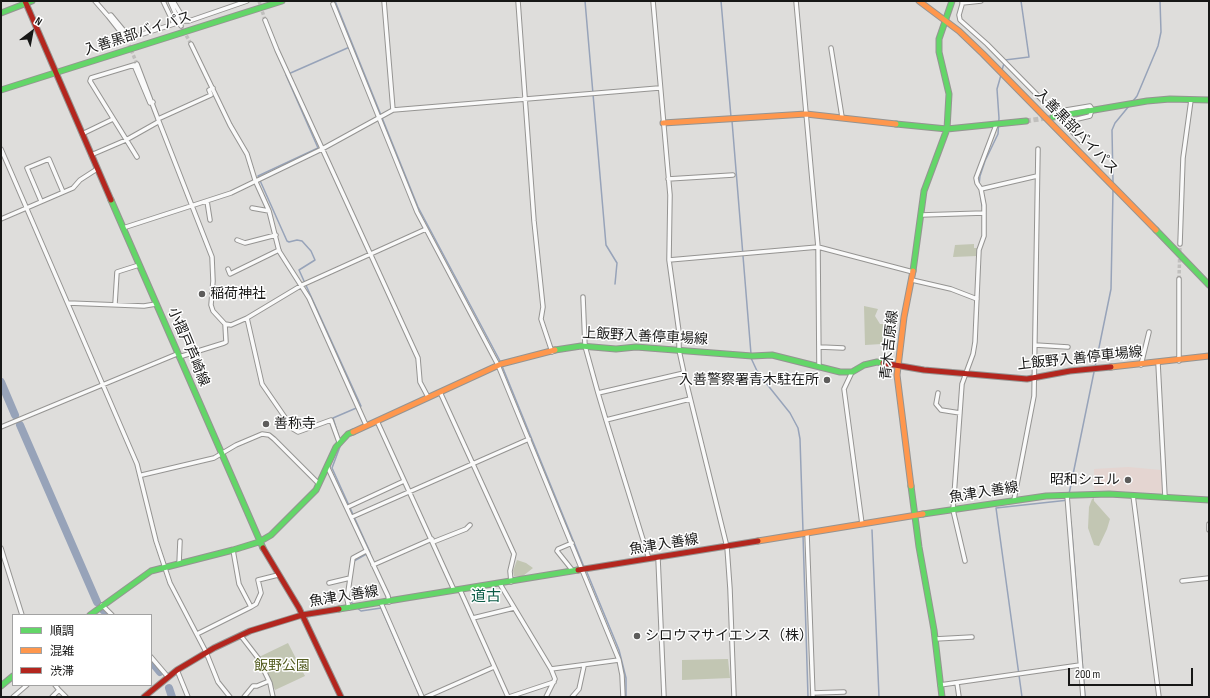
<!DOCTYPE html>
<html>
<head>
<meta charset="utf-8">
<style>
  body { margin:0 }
  #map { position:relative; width:1210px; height:698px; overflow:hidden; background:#dedddb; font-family:"Sofia Sans Condensed","Noto Sans JP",sans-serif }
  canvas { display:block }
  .frame { position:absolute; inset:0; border:2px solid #171716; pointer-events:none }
  .legend { position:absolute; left:12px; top:614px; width:140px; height:72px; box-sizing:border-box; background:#fff; border:1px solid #a2a2a2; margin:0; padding:5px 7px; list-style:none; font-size:12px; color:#171716 }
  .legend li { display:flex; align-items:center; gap:8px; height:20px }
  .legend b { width:20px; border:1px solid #a2a2a2 }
  .north { position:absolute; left:12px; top:12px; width:40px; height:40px; -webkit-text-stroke:3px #fff; paint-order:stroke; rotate:32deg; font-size:11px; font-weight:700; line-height:16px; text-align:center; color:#171716 }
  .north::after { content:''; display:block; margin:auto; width:14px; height:18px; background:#171716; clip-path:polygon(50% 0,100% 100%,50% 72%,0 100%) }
  .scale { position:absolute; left:1068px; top:668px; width:125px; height:18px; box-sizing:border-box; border:2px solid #171716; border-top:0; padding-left:5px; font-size:12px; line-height:14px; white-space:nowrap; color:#171716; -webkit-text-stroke:3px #fff; paint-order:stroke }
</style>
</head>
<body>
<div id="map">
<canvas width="1210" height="698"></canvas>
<div class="frame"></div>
<ul class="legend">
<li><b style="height:5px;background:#63d668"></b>順調</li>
<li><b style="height:5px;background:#ff974d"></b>混雑</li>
<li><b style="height:5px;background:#b3261e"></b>渋滞</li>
</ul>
<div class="north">N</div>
<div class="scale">200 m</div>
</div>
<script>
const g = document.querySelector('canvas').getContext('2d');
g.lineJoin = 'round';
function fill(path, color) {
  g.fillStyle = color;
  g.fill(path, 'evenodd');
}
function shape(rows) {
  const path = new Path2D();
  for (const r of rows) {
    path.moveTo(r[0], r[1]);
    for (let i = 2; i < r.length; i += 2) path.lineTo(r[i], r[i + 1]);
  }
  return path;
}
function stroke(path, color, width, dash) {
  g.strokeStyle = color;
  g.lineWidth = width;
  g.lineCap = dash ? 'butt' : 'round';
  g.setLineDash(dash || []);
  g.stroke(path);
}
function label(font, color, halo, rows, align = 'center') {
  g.font = font + ' "Sofia Sans Condensed","Noto Sans JP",sans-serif';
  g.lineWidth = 3;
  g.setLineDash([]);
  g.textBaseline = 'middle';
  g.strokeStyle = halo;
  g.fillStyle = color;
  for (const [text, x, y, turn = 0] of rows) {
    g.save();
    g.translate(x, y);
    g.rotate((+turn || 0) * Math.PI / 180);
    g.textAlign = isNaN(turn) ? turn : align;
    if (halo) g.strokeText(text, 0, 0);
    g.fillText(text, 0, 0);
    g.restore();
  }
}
fill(shape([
  [1129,467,1161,470,1163,493,1094,490,1094,469]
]), '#e4d5d1');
fill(shape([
  [974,244,974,248,978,248,977,256,953,257,955,245],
  [864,306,878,309,875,316,880,324,884,324,882,344,865,345],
  [1094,498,1094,501,1110,519,1107,529,1099,546,1094,545,1088,528,1089,507,1092,499],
  [517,560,526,563,533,568,523,576,514,576,513,571],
  [288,643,305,676,275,690,259,657],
  [728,659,730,678,682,680,682,660]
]), '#c2c6b3');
stroke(shape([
  [335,1,418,207,500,361,584,567],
  [585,1,606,245,617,263,615,284],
  [721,1,731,117],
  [1002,70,1005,60,1029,57,1021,1],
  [1133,101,1137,96,1158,46,1161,32,1160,1],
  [732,121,751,354],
  [1113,182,1112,130,1115,123,1129,106],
  [979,185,980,176,985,161,998,134,999,118,997,89,1001,75],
  [980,190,982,206],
  [751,358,758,373,790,413,798,428,800,439,803,531],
  [340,441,333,418,361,406,299,270,315,260,311,251,302,241,297,240,289,242,287,241,258,176,318,148,286,75,352,46],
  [341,444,332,468,370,552,354,561],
  [1069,494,1111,289,1113,190],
  [1071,522,1085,697],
  [872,530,879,697],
  [803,535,808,697],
  [586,570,619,650,626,678,626,697],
  [348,600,355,605],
  [357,608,361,611,381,608,420,697],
  [1022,697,996,508,1069,500]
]), '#97a3b9', 1.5);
stroke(shape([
  [1,382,15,415],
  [20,425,97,602],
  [103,610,109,615],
  [151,661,160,672],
  [169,688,172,697]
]), '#97a3b9', 8);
stroke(shape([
  [259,1,265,20],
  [181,26,191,44],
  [127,40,137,64],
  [1179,279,1180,244]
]), '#c0bfbd', 3.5, [3.5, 2]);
stroke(shape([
  [1026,121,1053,117]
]), '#c0bfbd', 5, [5, 2.5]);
const street = shape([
  [95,1,108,16,111,15,130,38,174,24,163,1],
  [170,1,181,26],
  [173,1,185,21,189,21,247,1],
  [384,1,393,110],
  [518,1,534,221,543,307,541,319,552,352],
  [653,1,670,195,669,260,679,332,679,350,684,373,727,547,730,589,734,697],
  [796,1,818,247,819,367],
  [963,1,959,15,960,20,987,44,1054,112,1090,106,1092,109,1090,116,1069,121,1067,126,1082,142],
  [962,3,981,1],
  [333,4,417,212,498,365,619,660,622,675,623,697],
  [108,16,127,40],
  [265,20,277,50,418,358,420,382,428,397],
  [191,44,230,125,247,154,255,180,269,211,279,251,309,298,366,425],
  [831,48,842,117],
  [137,64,158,119,211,95,209,90,213,88],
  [158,119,212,257,213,281,211,305,213,311,225,324,231,325,247,318,262,384,293,429,298,432,331,420,339,442],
  [82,134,113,119],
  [1,149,137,464,156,541,170,583,206,652,218,682,230,697],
  [91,155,126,140,158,122],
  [137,157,90,81,91,78,134,65,150,103,153,102],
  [668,179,733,175],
  [981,189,977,183,976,178,996,125],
  [41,201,27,168,49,159,63,192],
  [207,201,210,220],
  [252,208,269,211],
  [921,215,984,213],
  [1,219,73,188,80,180,97,169],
  [123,228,231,193,322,149,393,110,659,88],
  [237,240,245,243,276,235],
  [1180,244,1183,158,1191,100],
  [669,260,818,247,913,272],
  [228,269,230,274,279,250],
  [1179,279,1179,361],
  [912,280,951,289,977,299],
  [583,297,585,346,598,393,684,373],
  [68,303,144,306,156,304],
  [115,304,117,272,139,265],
  [247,318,302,285,426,229],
  [1035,345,1068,347],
  [820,347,843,348],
  [179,357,224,343,226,342,225,324],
  [1158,363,1165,497],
  [1141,365,1149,332],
  [852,372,844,389,862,524],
  [440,392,514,554,510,571,511,582],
  [598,393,606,420,690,399],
  [938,393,936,404,941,410,960,413],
  [606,420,649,559],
  [377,421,454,590],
  [1,427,177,354],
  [327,466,388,596,389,602],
  [142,475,214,458,236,445,262,434,269,435,274,439,319,484],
  [1067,495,1083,697],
  [1133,495,1159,697],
  [1014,500,1034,396,1038,149],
  [348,507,404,481],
  [352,517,529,439],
  [1209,524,1209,530],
  [807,533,813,697],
  [433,542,466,529,470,525],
  [572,543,558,549,557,551,573,571],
  [1,548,22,615],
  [658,558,664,697],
  [965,561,953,510,962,384,973,354,975,342,979,250,984,236,984,205,981,189,1037,176],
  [179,564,180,541],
  [373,565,432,539],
  [1182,581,1209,578],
  [329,583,350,578],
  [500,584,551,669],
  [460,590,508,697],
  [381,603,422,697],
  [102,605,112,615],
  [251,607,256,604,261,593,258,580,278,575],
  [349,608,347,599,353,558,366,551],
  [473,618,514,608],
  [197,634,251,607,239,584,233,550],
  [241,636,258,658,270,683,273,697],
  [935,639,972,637],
  [151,657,168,677],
  [177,670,188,697],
  [957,683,959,697],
  [940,685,1080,665],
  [59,690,66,697],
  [813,693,844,692],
  [13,697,27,685],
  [52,697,59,690,55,685],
  [244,697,253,686,257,686,269,681],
  [426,697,494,667],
  [509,697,554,682],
  [546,697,555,679,551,669,619,660],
  [572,697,579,689,584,666]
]);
const fast = shape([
  [1,13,32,1],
  [1,90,282,1],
  [1053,117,1147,101,1170,99,1209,100],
  [896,124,947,129,1026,121],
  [111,200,263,548],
  [1156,230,1209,285],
  [913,271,924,191,947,129,949,94,939,52,939,39,952,1],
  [555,350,581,346,616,349,636,347,752,356,772,355,840,372,852,372,864,365,877,362,883,363],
  [911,486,919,547,934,630,942,697],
  [923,514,1046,496,1109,494,1209,500],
  [339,609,578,570],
  [90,615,151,571,233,550,259,542,271,535,316,490,336,447,348,434,353,432],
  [1,686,13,676]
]);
const slow = shape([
  [919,1,959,31,983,54,1156,230],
  [663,123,806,114,896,124],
  [1111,367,1209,356],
  [353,432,501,364,555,350],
  [911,486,897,375,904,317,913,271],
  [758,541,923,514]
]);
const jam = shape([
  [25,1,111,200],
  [883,363,924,370,1027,379,1070,371,1111,367],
  [263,548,299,608,341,697],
  [578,570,758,541],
  [144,697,177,670,214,648,250,631,302,615,339,609]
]);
stroke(street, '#959492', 5.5);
stroke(fast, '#959492', 7);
stroke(slow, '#959492', 7);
stroke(jam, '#959492', 7);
stroke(street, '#fafafa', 3.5);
stroke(fast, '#63d668', 5);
stroke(slow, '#ff974d', 5);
stroke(jam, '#b3261e', 5);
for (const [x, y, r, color] of [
  [202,294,4,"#5d5c5b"],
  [827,380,4,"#5d5c5b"],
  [266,424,4,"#5d5c5b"],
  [1128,480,4,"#5d5c5b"],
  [637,636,4,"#5d5c5b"]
]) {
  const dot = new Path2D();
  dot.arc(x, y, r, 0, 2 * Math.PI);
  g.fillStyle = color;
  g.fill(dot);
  stroke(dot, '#fff', 1.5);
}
label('14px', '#171716', '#fff', [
  ["入善黒部バイパス",138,34,-18],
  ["入善黒部バイパス",1076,132,46],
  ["上飯野入善停車場線",645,337,3],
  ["青木吉原線",890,345,-84],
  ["小摺戸芦崎線",188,347,67],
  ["上飯野入善停車場線",1080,359,-6],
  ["魚津入善線",984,493,-9],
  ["魚津入善線",664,545,-9],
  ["魚津入善線",344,597,-9]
]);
label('14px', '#171716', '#fff', [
  ["稲荷神社",210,294],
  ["入善警察署青木駐在所",819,380,"right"],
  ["善称寺",274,424],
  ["昭和シェル",1120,480,"right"],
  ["シロウマサイエンス（株）",645,636]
], 'left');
label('14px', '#545d21', '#fff', [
  ["飯野公園",282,666]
]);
label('15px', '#0b5b46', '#fff', [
  ["道古",486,597]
]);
</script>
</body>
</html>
